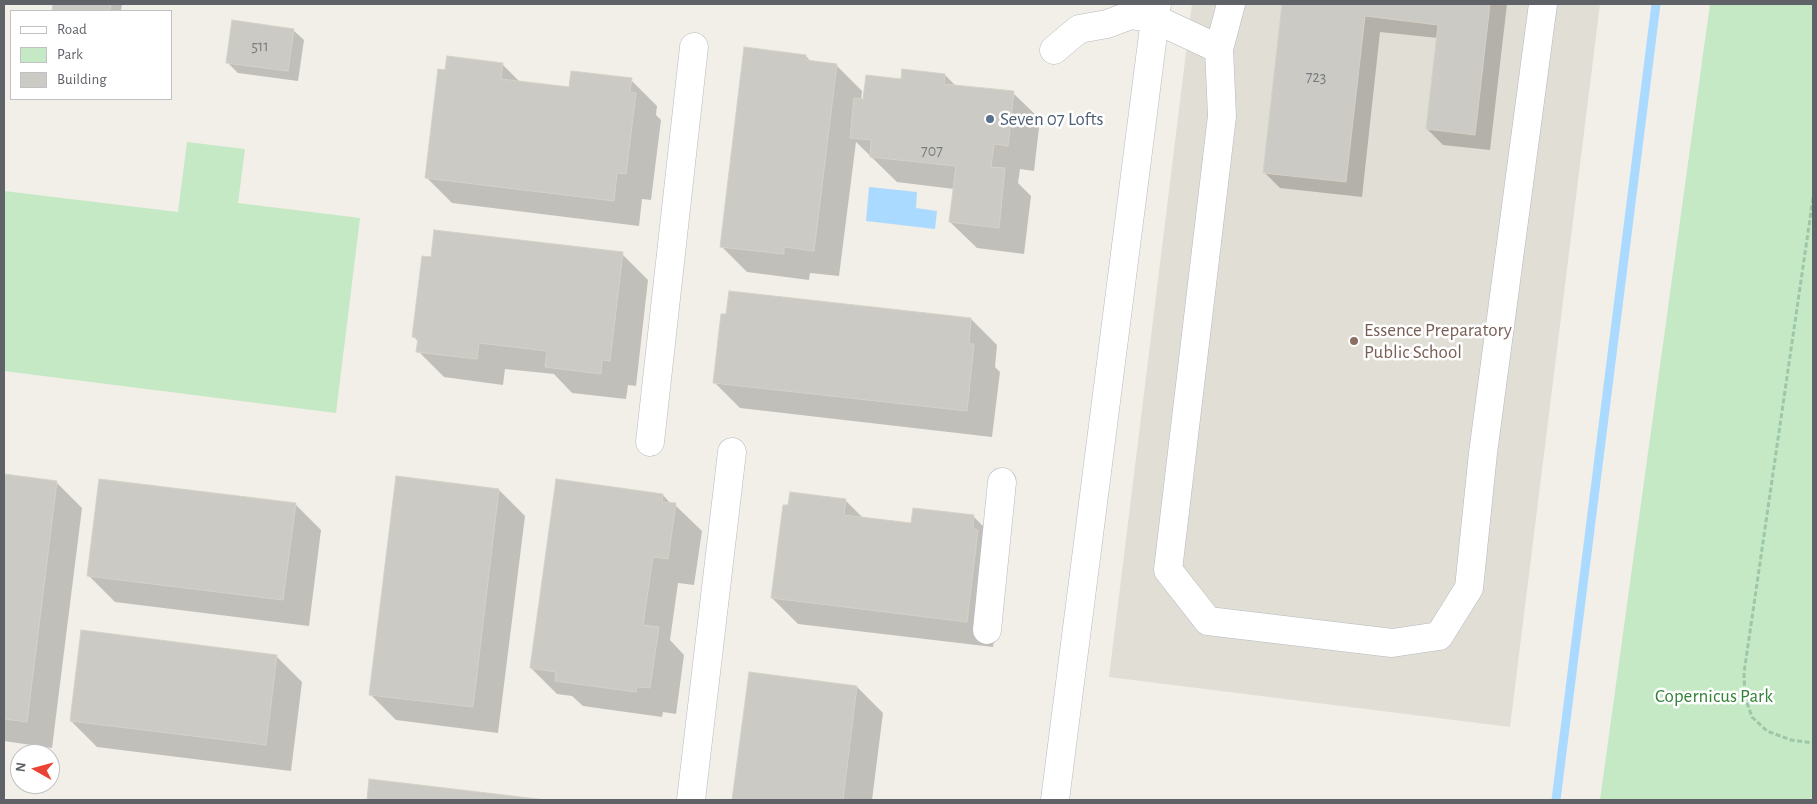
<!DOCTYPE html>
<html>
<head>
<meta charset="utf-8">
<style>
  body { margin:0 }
  #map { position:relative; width:1817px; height:804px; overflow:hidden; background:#f1efe8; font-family:"Alegreya Sans",sans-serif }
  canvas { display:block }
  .frame { position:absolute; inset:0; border:5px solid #5f6368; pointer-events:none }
  .legend { position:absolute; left:10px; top:10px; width:162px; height:90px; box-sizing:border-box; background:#fff; border:1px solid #bfc1c3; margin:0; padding:6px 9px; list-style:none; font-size:15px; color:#5f6368 }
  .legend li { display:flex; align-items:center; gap:10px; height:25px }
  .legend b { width:25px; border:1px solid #bfc1c3 }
  .north { position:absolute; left:10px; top:744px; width:50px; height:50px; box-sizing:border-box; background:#fff; border:1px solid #bfc1c3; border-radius:50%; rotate:277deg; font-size:14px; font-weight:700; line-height:20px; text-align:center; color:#5f6368 }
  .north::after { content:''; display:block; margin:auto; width:18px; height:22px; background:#ea4335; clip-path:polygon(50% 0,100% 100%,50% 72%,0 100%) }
</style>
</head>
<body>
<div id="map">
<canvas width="1817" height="804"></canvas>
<div class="frame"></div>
<ul class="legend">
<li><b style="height:6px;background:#fff"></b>Road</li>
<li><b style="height:14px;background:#c5e8c5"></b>Park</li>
<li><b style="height:14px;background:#cccac5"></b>Building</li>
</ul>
<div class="north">N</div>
</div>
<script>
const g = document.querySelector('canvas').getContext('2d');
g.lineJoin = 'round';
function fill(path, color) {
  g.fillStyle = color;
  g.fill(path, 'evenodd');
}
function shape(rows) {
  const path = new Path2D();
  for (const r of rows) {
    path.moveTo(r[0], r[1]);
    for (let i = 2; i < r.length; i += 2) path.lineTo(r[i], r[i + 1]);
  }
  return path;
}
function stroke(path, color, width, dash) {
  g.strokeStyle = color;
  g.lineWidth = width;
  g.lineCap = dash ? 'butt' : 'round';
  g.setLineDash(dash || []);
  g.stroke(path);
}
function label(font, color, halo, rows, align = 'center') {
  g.font = font + ' "Alegreya Sans",sans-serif';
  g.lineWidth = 5;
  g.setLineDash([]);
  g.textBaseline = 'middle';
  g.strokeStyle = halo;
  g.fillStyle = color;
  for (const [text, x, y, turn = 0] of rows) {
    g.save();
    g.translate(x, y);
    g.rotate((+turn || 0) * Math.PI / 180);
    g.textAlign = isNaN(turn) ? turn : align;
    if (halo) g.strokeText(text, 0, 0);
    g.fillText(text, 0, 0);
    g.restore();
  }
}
fill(shape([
  [1192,4,1600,4,1510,727,1109,677]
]), '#e1ded6');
fill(shape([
  [1710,4,1813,4,1813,800,1600,800],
  [187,142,245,149,238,203,360,218,336,413,4,371,4,191,178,212]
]), '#c5e8c5');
fill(shape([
  [869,187,917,192,916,208,937,211,935,229,866,221]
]), '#aadaff');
fill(shape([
  [54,4,122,4,121,11,53,11],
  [1284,4,1507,4,1490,150,1443,145,1427,129,1438,38,1380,32,1362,197,1280,188,1265,173],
  [293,30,304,40,298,81,238,73,227,62],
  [806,56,811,62,836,65,862,91,861,100,865,100,902,80,945,75,956,86,1013,93,1040,119,1034,171,1020,169,1018,183,1031,196,1024,254,977,248,950,222,954,189,897,182,856,142,839,276,810,273,809,280,747,272,721,246],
  [502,64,521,83,570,88,631,80,657,106,656,115,661,120,651,200,642,199,639,226,452,203,426,177],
  [622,254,648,280,636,386,628,385,626,399,572,393,554,374,505,369,503,385,444,377,418,351,419,342,414,337],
  [971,319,997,345,995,367,1000,372,992,437,740,408,714,382],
  [4,475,56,482,82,508,52,748,4,741],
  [499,490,525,516,498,733,396,720,370,694],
  [663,495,671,504,675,505,702,531,694,585,678,583,670,640,684,655,676,714,663,712,662,717,583,706,572,696,557,694,531,668],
  [845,500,864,519,912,524,974,517,1000,543,1004,557,993,647,798,624,772,598],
  [295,504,321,530,309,626,115,602,89,576],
  [276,656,302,682,291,771,97,747,71,721],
  [750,674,857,687,883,713,872,800,734,800],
  [370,780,535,800,368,800]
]), '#0003');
stroke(shape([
  [1556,800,1656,4]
]), '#aadaff', 9);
const building = shape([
  [53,4,111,4,110,11,52,11,53,4],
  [1282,4,1490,4,1475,135,1426,129,1438,25,1365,16,1346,182,1263,173,1282,4],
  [232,20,294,29,288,71,226,63,232,20],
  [744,47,806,55,806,60,837,64,814,251,784,247,784,254,720,247,744,47],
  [447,56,503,63,501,79,569,87,571,71,632,78,630,92,636,93,626,174,617,173,614,201,425,178,438,69,445,70,447,56],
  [902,69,945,74,944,84,1014,91,1008,146,994,144,991,167,1005,168,999,228,949,222,956,166,870,157,871,140,850,138,854,98,863,99,866,75,901,79,902,69],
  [434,230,623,252,610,361,602,360,601,374,545,367,547,351,479,343,477,359,416,352,418,338,412,337,422,256,431,257,434,230],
  [729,291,971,318,969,344,974,344,967,411,713,383,721,314,726,314,729,291],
  [4,474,57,481,27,722,4,719,4,474],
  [396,476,499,489,473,707,369,695,396,476],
  [99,479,296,503,283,600,87,576,99,479],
  [556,479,663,494,662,502,676,503,668,559,653,557,643,625,659,627,650,688,637,687,636,692,555,681,556,672,530,668,556,479],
  [790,492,846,499,844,515,911,523,913,508,974,515,973,529,978,530,967,622,771,598,783,505,788,505,790,492],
  [81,630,277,655,266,745,70,721,81,630],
  [749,672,857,686,843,800,732,800,749,672],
  [369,779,546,800,367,800,369,779]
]);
fill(building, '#cccac5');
stroke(building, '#d6d1c6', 1);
const minor = shape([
  [1231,4,1219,49,1222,116,1168,570,1208,621,1392,643,1439,636,1469,588,1483,453,1543,4],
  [1054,50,1079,29,1107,24,1131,15,1155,19,1157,4],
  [650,442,694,47],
  [987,630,1002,482],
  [691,800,732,452],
  [1055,800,1155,19,1219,49]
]);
stroke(minor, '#b5b8bc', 29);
stroke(shape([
  [1813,198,1744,673,1745,697,1752,717,1767,731,1791,740,1813,743]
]), '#9cc7a9', 3, [5, 2.5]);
stroke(minor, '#fff', 28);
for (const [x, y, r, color] of [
  [990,119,5,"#5c6f8a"],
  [1354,341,5,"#8d6e63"]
]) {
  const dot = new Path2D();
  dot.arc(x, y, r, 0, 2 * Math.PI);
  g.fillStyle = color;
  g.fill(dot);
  stroke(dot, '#fff', 2);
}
label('16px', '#7a7d7f', null, [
  ["511",260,46],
  ["723",1316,77],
  ["707",932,151]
]);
label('19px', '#4e5e75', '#fff', [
  ["Seven 07 Lofts",1000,119]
], 'left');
label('19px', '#785e54', '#fff', [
  ["Essence Preparatory",1364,330],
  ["Public School",1364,352]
], 'left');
label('19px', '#348238', '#fff', [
  ["Copernicus Park",1714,696]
]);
</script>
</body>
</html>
